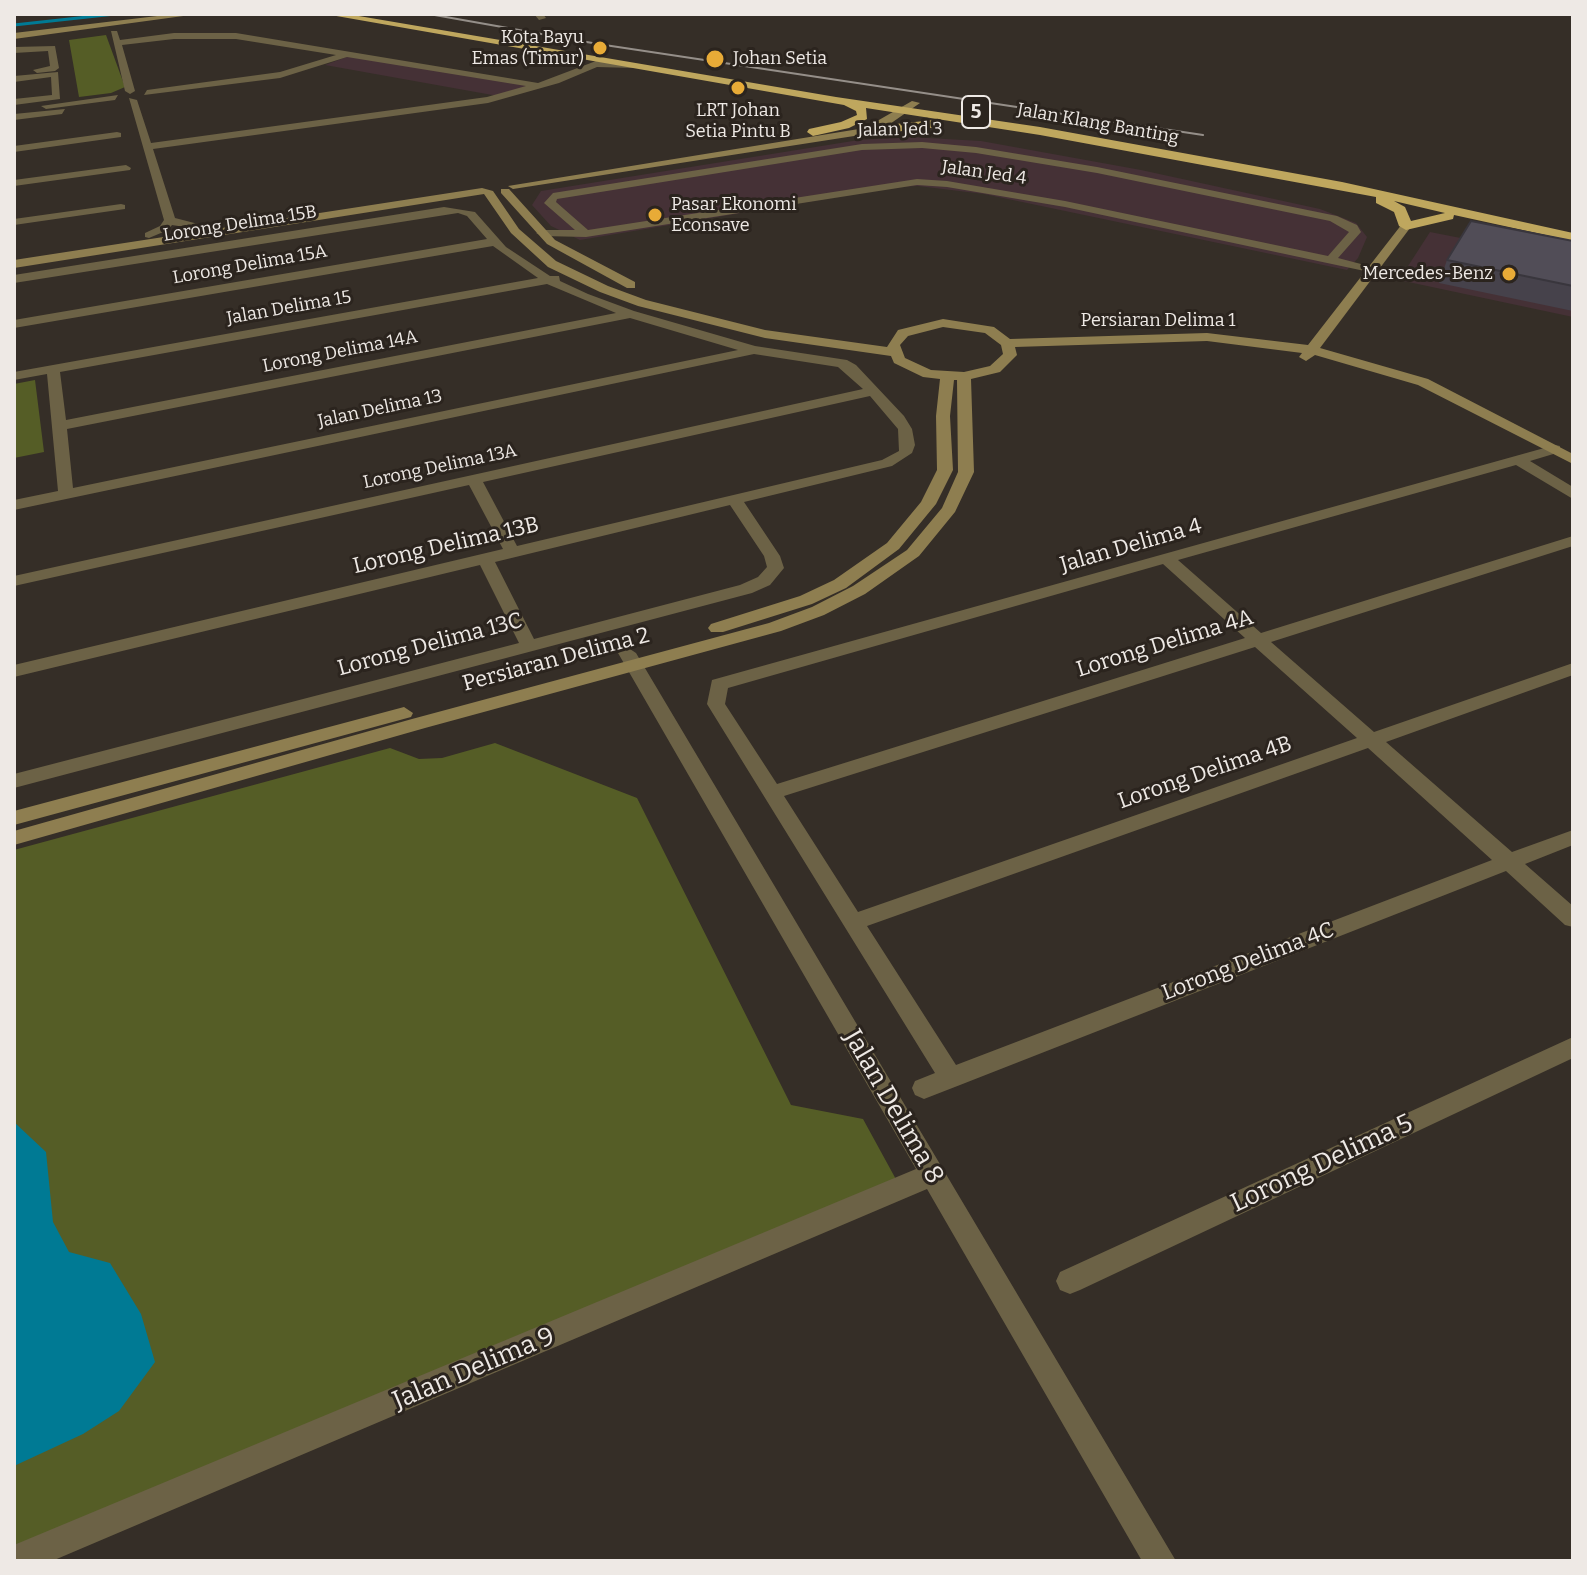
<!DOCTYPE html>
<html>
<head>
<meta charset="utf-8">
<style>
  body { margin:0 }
  #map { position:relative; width:1587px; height:1575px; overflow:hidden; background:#352e27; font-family:Bitter,serif }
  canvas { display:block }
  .frame { position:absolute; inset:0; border:16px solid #eee9e5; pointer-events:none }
</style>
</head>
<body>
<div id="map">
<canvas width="1587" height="1575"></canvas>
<div class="frame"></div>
</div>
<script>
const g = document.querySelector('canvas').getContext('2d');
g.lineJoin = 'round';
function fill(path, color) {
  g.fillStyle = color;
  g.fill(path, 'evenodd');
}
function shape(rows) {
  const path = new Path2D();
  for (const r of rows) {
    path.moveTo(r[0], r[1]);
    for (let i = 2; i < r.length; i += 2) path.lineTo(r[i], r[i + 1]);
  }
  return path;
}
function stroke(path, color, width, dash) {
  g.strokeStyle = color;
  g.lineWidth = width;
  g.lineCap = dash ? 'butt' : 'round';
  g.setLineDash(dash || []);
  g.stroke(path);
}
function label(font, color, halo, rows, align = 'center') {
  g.font = font + ' Bitter,serif';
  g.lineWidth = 6;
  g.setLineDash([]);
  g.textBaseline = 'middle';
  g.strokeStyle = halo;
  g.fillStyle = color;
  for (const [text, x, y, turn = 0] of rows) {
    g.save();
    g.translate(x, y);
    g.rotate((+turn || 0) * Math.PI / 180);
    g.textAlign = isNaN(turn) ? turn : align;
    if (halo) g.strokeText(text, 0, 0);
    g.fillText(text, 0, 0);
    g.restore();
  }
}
fill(shape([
  [349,56,533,86,498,96,325,65],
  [910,137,981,141,1141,170,1320,209,1356,223,1367,237,1358,258,1347,270,984,194,918,186,896,187,580,240,551,226,532,205,541,191,859,140],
  [1430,232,1573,260,1573,317,1399,280]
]), '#453136');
fill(shape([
  [106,35,125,87,111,93,79,97,69,40],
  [35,380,44,452,14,458,14,384],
  [495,743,637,798,791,1105,863,1119,898,1183,14,1554,14,850,390,748,419,759,442,758]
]), '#555d26');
fill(shape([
  [14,1122,46,1152,53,1222,69,1252,110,1263,141,1314,155,1362,119,1411,83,1434,14,1466]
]), '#007a94');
stroke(shape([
  [14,25,115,14]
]), '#007a94', 3);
fill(shape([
  [534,14,543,14,546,18,539,20,534,14],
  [111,31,117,31,120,40,174,33,236,33,538,83,596,61,637,65,633,68,597,67,559,83,488,103,153,149,175,218,210,227,204,230,172,225,168,230,149,238,145,237,145,233,160,226,164,220,129,98,137,100,151,143,487,97,526,86,347,57,280,78,144,95,147,90,280,72,336,55,236,39,174,39,122,45,135,91,130,94,125,91,111,31],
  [55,46,59,68,55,71,37,73,33,70,50,66,48,51,14,53,14,47,55,46],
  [58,72,60,99,14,105,14,99,52,95,51,77,14,82,14,76,58,72],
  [118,95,115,100,46,109,41,106,118,95],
  [65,109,62,114,14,120,14,114,65,109],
  [117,132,121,133,121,137,14,152,14,146,117,132],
  [922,142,976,147,1097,167,1337,216,1357,225,1361,232,1338,258,1380,269,1374,273,1065,207,947,187,917,185,586,237,542,236,536,233,542,230,575,230,544,203,553,193,862,144,922,142],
  [922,148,976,153,1097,173,1330,221,1349,232,1328,256,1065,201,947,181,917,179,588,230,556,202,557,199,862,150,922,148],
  [126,165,131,168,130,170,14,186,14,180,126,165],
  [121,204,125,205,125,209,14,225,14,219,121,204],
  [444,207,475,212,506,247,550,276,559,276,560,281,588,294,634,311,755,346,847,360,856,365,904,416,912,429,915,445,912,453,892,466,744,502,780,556,784,568,770,585,752,593,14,788,14,774,519,643,480,565,14,677,14,665,503,549,469,485,14,586,14,576,863,389,838,367,754,354,14,510,14,500,58,491,47,374,14,380,14,372,538,278,493,246,14,328,14,320,487,239,467,216,458,213,14,283,14,275,444,207],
  [547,284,616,313,66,420,60,372,547,284],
  [630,318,738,350,73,488,67,429,630,318],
  [870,396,898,429,899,451,882,460,517,546,483,482,870,396],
  [730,505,764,556,767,567,758,577,740,585,534,639,495,562,730,505],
  [1555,445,1560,446,1560,452,1530,461,1573,487,1573,499,1516,465,1178,560,1261,633,1573,536,1573,546,1271,642,1374,732,1573,663,1573,675,1386,742,1512,852,1573,830,1573,845,1525,864,1573,906,1573,927,1565,925,1506,871,960,1085,924,1099,915,1095,912,1088,915,1081,935,1073,707,704,712,680,1555,445],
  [1163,564,1245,638,777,784,725,704,728,688,1163,564],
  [1255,647,1357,738,858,912,784,796,1255,647],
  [1368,748,1492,860,956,1065,867,926,1368,748],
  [627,647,636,653,1176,1561,1142,1561,927,1189,52,1561,14,1561,14,1545,916,1169,618,653,627,647],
  [1573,1037,1573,1058,1080,1290,1070,1294,1060,1290,1056,1281,1060,1272,1573,1037]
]), '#6c6246');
fill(shape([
  [174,14,198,14,14,39,14,33,174,14],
  [912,101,920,103,887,126,867,134,513,189,508,186,865,128,912,101],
  [482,188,493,191,519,229,556,261,608,286,646,300,765,330,887,347,898,330,943,319,994,327,1010,339,1207,333,1308,345,1402,224,1410,224,1410,228,1320,348,1428,379,1573,454,1573,464,1418,385,1315,355,1306,361,1299,357,1302,353,1207,341,1015,347,1017,355,1000,372,971,379,974,472,955,512,919,556,865,594,824,615,781,631,425,728,14,845,14,831,412,719,769,623,812,607,853,586,907,550,942,508,958,472,957,380,954,380,950,416,953,470,936,504,899,549,846,588,812,604,723,632,711,632,708,628,711,624,800,596,834,580,887,543,921,502,937,470,936,416,940,379,923,377,894,363,891,356,765,338,638,306,600,292,548,267,511,233,484,194,14,268,14,260,482,188],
  [943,327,985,333,1001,345,1003,354,990,366,964,372,931,370,905,358,900,345,908,336,943,327],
  [501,189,509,189,555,240,635,282,635,288,627,288,547,244,501,193,501,189],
  [404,707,413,713,411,717,14,825,14,811,404,707]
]), '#8e7e50');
fill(shape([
  [325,14,347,14,836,97,1040,127,1342,182,1573,233,1573,241,1454,215,1453,219,1406,230,1399,226,1394,212,1376,203,1376,197,1040,135,866,108,867,119,849,128,813,136,807,132,809,129,841,122,857,115,856,111,844,105,325,14],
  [1394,201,1445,213,1411,221,1405,207,1394,201],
  [934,120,938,121,938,127,867,135,861,131,867,127,934,120]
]), '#bfa75e');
stroke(shape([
  [429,14,598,44,1203,135]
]), '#958f89', 2);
fill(shape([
  [1573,241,1573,311,1439,283,1447,260]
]), '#46424b');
const building = shape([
  [1471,221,1573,241,1573,286,1447,260,1471,221]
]);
fill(building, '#514d57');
stroke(building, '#39363d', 2);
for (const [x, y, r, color] of [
  [600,48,8,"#e8ab37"],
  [715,59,10,"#e8ab37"],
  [738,88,8,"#e8ab37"],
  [655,215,8,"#e8ab37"],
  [1509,274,8,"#e8ab37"]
]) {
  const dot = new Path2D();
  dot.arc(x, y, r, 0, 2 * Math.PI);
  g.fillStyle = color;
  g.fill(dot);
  stroke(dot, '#2b241e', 3);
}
label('18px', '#eee9e5', '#2b241e', [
  ["Kota Bayu",584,38],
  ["Emas (Timur)",584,59],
  ["Johan Setia",733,59,"left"],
  ["LRT Johan",738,111,"center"],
  ["Setia Pintu B",738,132,"center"],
  ["Pasar Ekonomi",671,205,"left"],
  ["Econsave",671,226,"left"],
  ["Mercedes-Benz",1493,274]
], 'right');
label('18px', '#eee9e5', '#2b241e', [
  ["Jalan Klang Banting",1098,124,10],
  ["Jalan Jed 3",900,130,-1],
  ["Jalan Jed 4",984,173,8],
  ["Lorong Delima 15B",240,224,-9],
  ["Lorong Delima 15A",250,265,-10],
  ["Jalan Delima 15",289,308,-10],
  ["Persiaran Delima 1",1158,321],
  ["Lorong Delima 14A",340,352,-11],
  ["Jalan Delima 13",380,409,-12],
  ["Lorong Delima 13A",440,467,-12]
]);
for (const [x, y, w] of [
  [976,112,28]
]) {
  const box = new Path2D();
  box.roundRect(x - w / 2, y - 16, w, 32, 6);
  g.fillStyle = '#2b241e';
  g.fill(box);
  stroke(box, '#eee9e5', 2);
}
label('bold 20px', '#eee9e5', null, [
  ["5",976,112]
]);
label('22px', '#eee9e5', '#2b241e', [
  ["Lorong Delima 13B",446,546,-13],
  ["Jalan Delima 4",1131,546,-16],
  ["Lorong Delima 4A",1165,644,-17],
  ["Lorong Delima 13C",430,645,-15],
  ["Persiaran Delima 2",556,660,-15],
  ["Lorong Delima 4B",1205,773,-19],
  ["Lorong Delima 4C",1248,962,-21]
]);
label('26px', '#eee9e5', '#2b241e', [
  ["Jalan Delima 8",893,1107,60],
  ["Lorong Delima 5",1322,1164,-25],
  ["Jalan Delima 9",474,1369,-23]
]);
</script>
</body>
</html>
